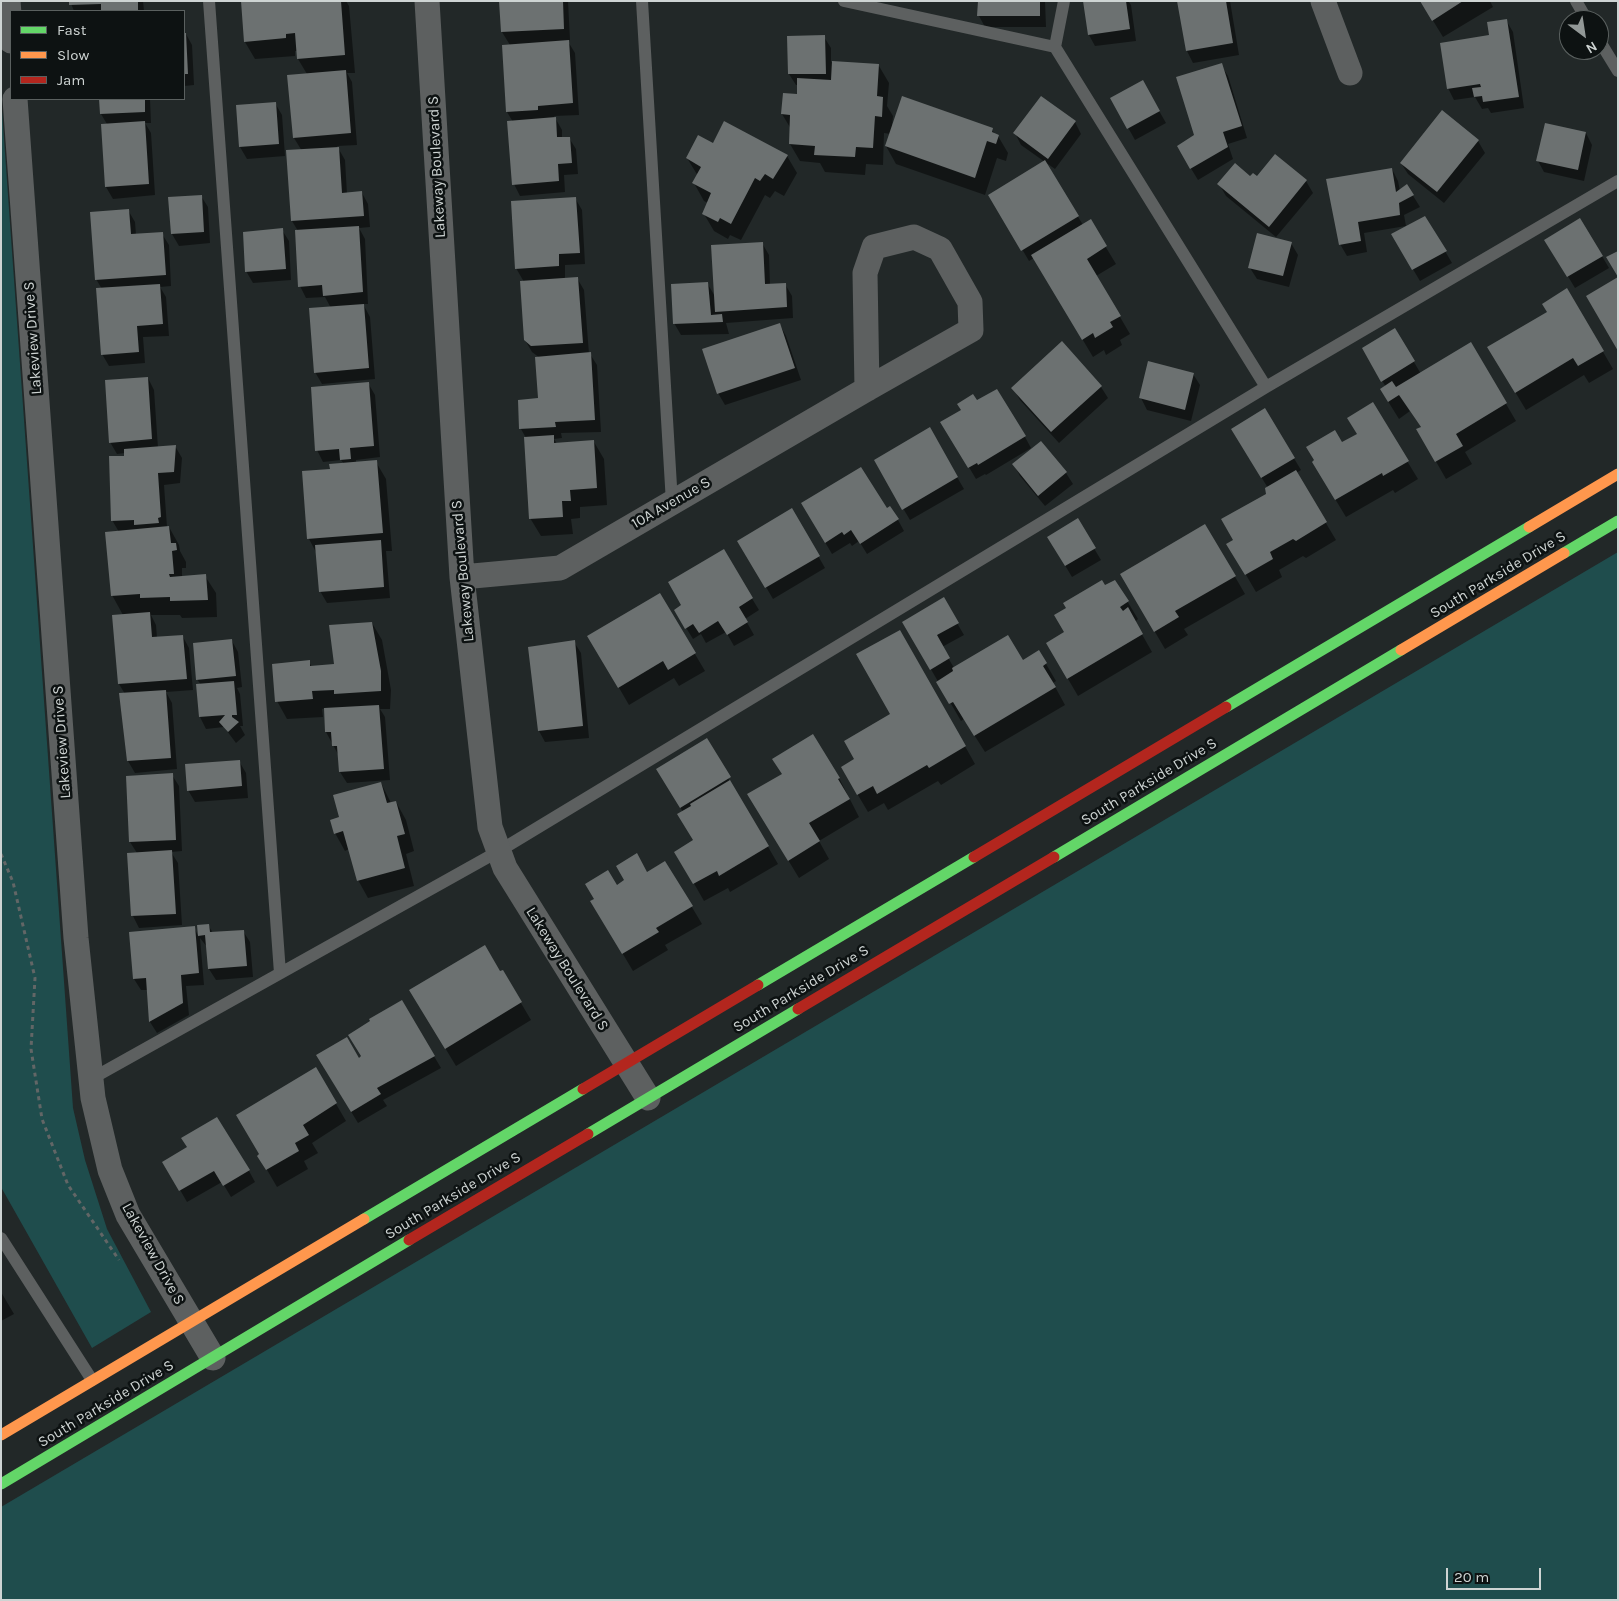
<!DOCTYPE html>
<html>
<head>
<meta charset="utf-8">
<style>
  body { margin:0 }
  #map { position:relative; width:1619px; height:1601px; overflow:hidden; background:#222828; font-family:Karla,sans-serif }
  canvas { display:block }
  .frame { position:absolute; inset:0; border:2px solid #ced4d3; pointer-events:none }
  .legend { position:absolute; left:10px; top:10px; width:175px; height:90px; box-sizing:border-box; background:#0d1212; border:1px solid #5a605f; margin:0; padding:6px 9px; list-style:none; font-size:15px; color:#ced4d3 }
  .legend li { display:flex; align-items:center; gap:10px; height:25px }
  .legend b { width:25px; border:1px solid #5a605f }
  .north { position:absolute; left:1559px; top:10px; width:50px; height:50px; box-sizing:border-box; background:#0d1212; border:1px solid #5a605f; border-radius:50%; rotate:149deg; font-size:14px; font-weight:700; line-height:20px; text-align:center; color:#ced4d3 }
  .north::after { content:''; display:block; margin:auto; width:18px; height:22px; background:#929897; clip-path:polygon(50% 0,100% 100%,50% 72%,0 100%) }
  .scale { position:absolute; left:1446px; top:1568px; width:95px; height:22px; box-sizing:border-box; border:2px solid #ced4d3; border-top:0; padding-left:6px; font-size:15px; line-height:18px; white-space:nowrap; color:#ced4d3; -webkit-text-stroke:4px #0d1212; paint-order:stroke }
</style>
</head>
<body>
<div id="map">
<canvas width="1619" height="1601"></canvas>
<div class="frame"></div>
<ul class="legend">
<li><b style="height:6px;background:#63d668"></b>Fast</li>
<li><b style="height:6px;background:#ff974d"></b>Slow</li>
<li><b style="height:6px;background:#b3261e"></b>Jam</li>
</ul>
<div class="north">N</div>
<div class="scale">20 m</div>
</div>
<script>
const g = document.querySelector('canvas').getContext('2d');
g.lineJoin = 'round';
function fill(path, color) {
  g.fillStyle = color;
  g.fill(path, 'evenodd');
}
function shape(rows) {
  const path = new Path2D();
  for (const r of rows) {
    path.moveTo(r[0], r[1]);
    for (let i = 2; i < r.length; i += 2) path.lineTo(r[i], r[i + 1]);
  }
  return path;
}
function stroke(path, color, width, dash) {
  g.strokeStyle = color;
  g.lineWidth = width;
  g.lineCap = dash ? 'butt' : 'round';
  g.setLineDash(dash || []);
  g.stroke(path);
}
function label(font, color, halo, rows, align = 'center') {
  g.font = font + ' Karla,sans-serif';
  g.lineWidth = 5;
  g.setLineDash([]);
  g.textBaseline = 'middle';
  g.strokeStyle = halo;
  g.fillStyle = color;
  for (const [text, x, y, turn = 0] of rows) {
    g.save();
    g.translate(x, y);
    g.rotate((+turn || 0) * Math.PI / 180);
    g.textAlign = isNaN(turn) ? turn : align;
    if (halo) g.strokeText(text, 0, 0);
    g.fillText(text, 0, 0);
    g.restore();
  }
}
fill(shape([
  [1,97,73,1108,85,1160,107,1229,151,1312,92,1348,1,1187],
  [1618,552,1618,1600,1,1600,1,1507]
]), '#1f4d4d');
fill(shape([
  [70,1,143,1,144,11,74,11],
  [242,1,346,1,349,6,355,73,347,73,352,82,357,145,337,146,345,160,347,194,362,193,368,204,370,227,359,228,365,239,368,304,363,304,370,317,375,379,322,384,315,372,331,308,325,297,306,298,300,286,298,231,292,221,287,152,302,151,294,138,307,74,298,59,298,51,295,51,295,56,255,59,245,42],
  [500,1,568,1,570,40,567,40,575,53,579,115,554,116,562,130,562,138,569,138,576,149,578,174,564,175,565,192,520,196,514,184,513,122,507,112,503,46,510,45,502,32],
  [979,1,1045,1,1046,27,985,27,979,16],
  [1084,1,1128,1,1131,5,1136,41,1095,46,1089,35],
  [1178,1,1230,1,1239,55,1193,63,1187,51],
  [1421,1,1490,1,1493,7,1443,37],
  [1506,20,1513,32,1524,108,1491,113,1488,108,1482,109,1475,97,1454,100,1448,88,1490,36],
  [184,34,186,34,192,45,194,85,184,86],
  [824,37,831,48,831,62,879,66,889,83,887,106,893,116,892,127,992,129,995,135,998,136,1008,153,1006,161,997,158,985,195,896,164,886,146,891,134,884,133,883,165,866,164,865,175,825,172,820,163,800,161,790,144,791,129,782,114,798,95,798,85,796,85,789,74],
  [1221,65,1228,76,1247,138,1228,144,1233,159,1198,180,1178,147,1196,135],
  [1142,81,1166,123,1135,140,1112,99],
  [100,99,150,99,151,123,145,123,151,133,155,195,113,199,106,187,102,125,107,124,101,114],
  [275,103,282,115,285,156,247,159,240,147,237,106],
  [1442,112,1478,141,1485,153,1444,203,1408,174,1401,163],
  [1075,122,1081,134,1055,169,1045,162,1083,225,1090,221,1116,264,1096,276,1130,334,1120,340,1122,345,1106,355,1104,350,1093,357,1034,258,1029,261,990,195,1045,162,1021,145,1015,133],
  [1586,133,1592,145,1584,181,1544,172,1538,161],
  [787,156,797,173,784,196,775,191,770,198,765,195,741,240,730,235,728,239,714,231,704,214,708,203,704,201,694,183,698,176,687,158],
  [1275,156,1306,181,1313,193,1276,237,1226,196,1219,184,1258,178],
  [1392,169,1398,181,1400,191,1407,186,1420,207,1404,215,1406,226,1364,233,1367,252,1347,256,1340,244],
  [201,196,208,207,210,243,179,246,172,234],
  [575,198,582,210,585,264,565,265,565,279,577,278,584,290,589,354,590,354,597,365,601,432,561,433,562,438,554,439,557,444,594,442,604,459,607,505,580,507,580,518,571,519,573,534,541,536,530,518,526,438,521,429,540,399,540,358,532,352,525,340,524,282,516,268],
  [128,210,135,222,136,235,162,234,169,245,171,286,160,287,166,297,169,336,143,337,145,363,109,366,102,354,102,289,96,279],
  [1425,217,1452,263,1420,281,1392,234],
  [282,230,289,241,291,280,253,283,246,271],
  [1546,240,1602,256,1609,268,1575,288],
  [762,243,769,255,770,285,785,284,792,296,793,318,726,323,729,334,681,335,674,323,707,283,716,298],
  [1291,243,1298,255,1289,287,1257,279,1250,268],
  [1567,290,1613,369,1589,383,1584,375,1526,410,1499,365,1548,313],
  [780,325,786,336,801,380,725,405,718,393],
  [1395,330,1421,374,1471,344,1516,421,1465,452,1472,464,1446,479,1418,430,1421,427,1410,411,1399,419,1381,390,1386,387,1363,349],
  [1193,374,1200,385,1191,421,1147,410,1141,398],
  [148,378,154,390,158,448,175,446,182,458,180,483,164,485,167,527,169,527,179,545,180,551,186,562,186,568,182,568,182,577,205,576,216,593,217,617,182,618,180,615,151,615,156,625,157,638,183,637,189,648,193,690,166,692,172,703,177,769,135,773,128,761,121,694,125,694,119,684,123,615,112,595,119,532,112,520,125,453,117,454,110,442],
  [368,383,375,395,380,457,356,460,356,463,376,462,386,479,392,551,386,551,390,598,327,603,320,591,317,554,309,539,304,472,331,470,344,464,341,460,323,462,317,450],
  [1101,387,1108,398,1059,443,1020,400,1013,388],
  [976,402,1025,437,1031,448,986,475,985,474,976,479,942,422],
  [1265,410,1301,470,1296,473,1336,540,1306,558,1303,556,1279,570,1282,577,1256,592,1228,544,1235,540,1267,495,1268,488,1239,441],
  [929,429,964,489,910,520,875,461],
  [1342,444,1407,461,1418,479,1395,493,1393,490,1346,517,1323,479],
  [1014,465,1066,473,1073,484,1045,506,1020,476],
  [802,503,887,509,898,520,904,531,867,554,859,541,852,546,850,543,832,554],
  [792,510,825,568,773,599,739,541],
  [1077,520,1101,560,1072,577,1048,537],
  [1205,525,1245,594,1184,629,1188,635,1165,649,1121,574],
  [723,551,759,610,745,619,754,635,734,646,726,632,706,643,701,634,693,639,675,610,683,605],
  [1115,581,1138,619,1135,622,1152,652,1078,696,1047,643,1066,633,1105,587],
  [660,595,705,671,679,686,674,678,629,705,589,636],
  [943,599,964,635,942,647,954,668,1023,662,1039,652,1056,681,1053,683,1065,705,985,752,964,719,961,721,904,623],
  [372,623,382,640,391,690,390,709,380,709,385,717,390,780,347,783,340,772,339,756,326,732,325,708,322,709,323,717,287,719,277,701,309,662,312,667,335,665],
  [900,631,975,764,941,785,938,781,888,810,884,803,868,812,842,768,856,760,892,714],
  [232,641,238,652,242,687,237,688,240,694,243,726,240,726,245,735,236,743,224,727,206,729,200,717,198,685,201,685,197,679],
  [574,642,581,653,589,738,545,742,539,731],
  [706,740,778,864,730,892,728,888,704,901,676,852,695,841,683,812,658,769],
  [239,761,246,773,248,798,195,802,188,790],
  [172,775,179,786,182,851,171,852,178,863,182,925,139,928,133,916,129,854,137,853,130,842,127,777],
  [839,778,859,817,819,841,829,859,799,878,759,812],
  [381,783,391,803,396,802,406,820,414,851,406,854,414,886,368,898,358,880,349,849,345,851,335,833,341,818],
  [665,862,702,924,665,945,668,950,633,971,592,902,626,881,647,873],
  [208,925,213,933,243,931,250,942,253,977,216,980,209,969,207,947,200,938,204,985,186,986,189,1015,157,1033,150,1022,148,990,141,990,134,979,194,928,199,937,198,926],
  [502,971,531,1020,456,1066,421,1008],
  [402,1002,441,1068,383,1100,387,1106,358,1123,324,1067,359,1059],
  [315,1068,346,1121,312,1143,318,1153,304,1161,308,1169,277,1187,259,1156],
  [164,1162,249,1171,255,1182,231,1197,222,1182,187,1202],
  [1,1292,14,1314,1,1321]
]), '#0007');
fill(shape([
  [69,1,138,1,138,11,101,11,101,4,69,5],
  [241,1,341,1,345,55,297,59,295,33,286,34,286,38,244,42],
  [499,1,563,1,564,29,501,32],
  [978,1,1040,1,1040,16,977,16],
  [1083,1,1126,1,1130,29,1088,35],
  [1177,1,1226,1,1233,43,1186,51],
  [1420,1,1463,1,1432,21],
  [1507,19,1519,97,1483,102,1482,96,1474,97,1472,88,1481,87,1480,84,1447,89,1440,43,1489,35,1487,22],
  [184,33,186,33,188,74,184,74],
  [825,35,826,74,788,74,787,36],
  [569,40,573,103,538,106,538,110,506,112,502,45],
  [832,61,879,64,877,96,883,97,882,117,875,116,873,148,856,147,855,157,814,155,815,146,789,144,790,115,781,114,783,93,797,94,797,78,831,80],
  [1222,63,1242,126,1223,132,1228,147,1190,169,1177,146,1194,135,1176,77],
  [346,70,351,133,293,138,287,75],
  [1143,80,1160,111,1127,129,1110,98],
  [902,96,993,128,992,132,999,135,996,144,987,141,975,178,885,146],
  [1041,96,1076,121,1048,159,1013,133],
  [99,99,145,99,145,112,100,114],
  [276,102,279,144,239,147,236,105],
  [1442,110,1479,140,1437,192,1400,163],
  [556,117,557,137,570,137,572,163,558,164,559,181,512,185,507,121],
  [145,121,149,184,105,187,101,124],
  [724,121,788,155,773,179,765,174,760,181,755,178,731,224,720,218,718,222,702,214,711,193,692,183,701,167,686,158,698,135,713,143],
  [1545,123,1586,132,1578,170,1536,161],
  [339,147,342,193,362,191,364,216,291,221,286,150],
  [1275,154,1307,180,1269,227,1217,184,1235,163,1250,176,1253,173,1257,176],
  [1045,160,1079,216,1021,251,988,195],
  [1392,168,1396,192,1407,184,1414,195,1399,203,1400,215,1358,222,1361,241,1339,245,1326,179],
  [202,195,204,232,171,234,168,197],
  [576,197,580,253,559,254,559,266,515,269,511,201],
  [129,209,131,234,163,232,166,275,95,280,90,212],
  [1425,216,1447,251,1412,270,1391,234],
  [1580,218,1603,256,1567,277,1544,240],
  [1091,219,1107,246,1087,259,1121,316,1110,322,1113,327,1095,338,1093,333,1082,340,1031,255],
  [359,226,363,292,323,296,322,285,298,287,295,230],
  [283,228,286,269,245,272,243,232],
  [1257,233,1292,242,1283,276,1248,268],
  [763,242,765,284,786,283,787,307,715,312,711,245],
  [1618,251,1618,277,1606,257],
  [578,277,583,343,531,346,524,340,520,281],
  [1618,277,1618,351,1586,296],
  [708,282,711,315,722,314,723,322,673,324,671,284],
  [160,284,163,324,137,326,139,352,101,355,96,288],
  [1567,288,1604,351,1578,366,1573,358,1515,393,1487,347,1547,312,1542,304],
  [364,304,369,368,314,373,309,308],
  [780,323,795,368,717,394,702,349],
  [1395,328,1415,361,1381,382,1362,348],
  [1062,341,1102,386,1051,432,1011,388],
  [1471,342,1507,403,1456,434,1463,446,1435,462,1416,429,1421,427,1399,395,1388,402,1380,389,1392,381,1396,387],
  [591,352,595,420,555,422,556,427,519,429,518,400,538,398,535,357],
  [1148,361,1194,373,1185,410,1139,398],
  [148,377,152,439,109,443,105,380],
  [369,382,374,446,350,448,351,459,340,460,339,449,315,451,311,387],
  [997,389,1026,436,978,465,977,463,968,468,940,422,961,410,957,404,973,394,977,400],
  [1373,402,1409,461,1383,476,1382,473,1335,500,1312,462,1314,460,1306,447,1335,430,1342,442,1357,434,1347,418],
  [1265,408,1295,458,1261,478,1231,429],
  [930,427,958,477,902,510,874,460],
  [554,435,554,443,594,440,597,488,570,490,571,501,562,501,563,517,529,519,524,437],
  [1041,441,1067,472,1038,496,1012,464],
  [176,445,174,472,158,473,161,517,158,518,159,523,134,525,134,520,111,521,109,456,124,456,124,449],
  [377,460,383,533,307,539,302,471,330,469,329,464],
  [861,467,887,508,890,506,899,519,860,544,851,530,844,535,842,532,825,543,801,503],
  [1296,470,1327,522,1296,541,1293,539,1270,552,1273,559,1245,575,1226,544,1233,540,1221,519,1266,494,1265,488],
  [792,508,820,556,765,588,737,541],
  [1078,518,1096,548,1065,566,1047,537],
  [1205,524,1236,576,1175,611,1179,617,1154,632,1120,574],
  [169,526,171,543,176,543,177,550,172,551,174,574,169,574,170,577,206,574,208,600,170,601,170,597,140,598,140,594,111,596,105,532],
  [381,540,384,587,319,592,315,545],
  [724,549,753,598,739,607,748,622,727,635,718,621,699,633,693,624,685,629,674,610,681,605,668,582],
  [1102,580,1105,585,1115,580,1129,601,1120,607,1123,611,1128,607,1143,634,1067,679,1046,643,1064,632,1054,615,1066,608,1063,603],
  [660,593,696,653,668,670,663,661,618,688,587,636],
  [944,597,959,623,937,635,950,658,930,670,902,622],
  [150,612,152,637,183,635,187,679,118,684,112,615],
  [372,622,381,671,381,691,334,694,334,690,312,691,313,699,275,702,272,664,310,660,310,666,334,664,329,625],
  [900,630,966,746,929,768,927,765,877,794,873,786,857,795,841,767,854,759,844,741,890,714,856,654],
  [1008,635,1023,660,1039,650,1047,663,1043,666,1056,687,974,736,953,702,949,704,936,682,953,671,952,668],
  [232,639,236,676,196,680,193,643],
  [575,640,583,726,538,731,528,647],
  [234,681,237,715,232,715,232,717,239,722,228,732,219,722,225,715,199,717,196,684],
  [166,690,171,758,127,761,119,693],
  [379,705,384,769,339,772,337,746,332,746,331,732,325,732,324,708],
  [813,734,840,778,838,779,850,799,809,823,820,841,788,861,747,794,782,774,772,759],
  [707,738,731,777,680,808,656,769],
  [240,760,242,786,187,791,185,764],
  [173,773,176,840,129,842,126,776],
  [730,780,769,846,719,876,717,871,693,884,674,852,693,840,677,814,691,806,690,804],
  [381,782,387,803,396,801,405,834,397,836,405,868,357,881,343,831,334,834,330,820,339,817,333,795],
  [172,850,176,914,131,916,127,853],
  [637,853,647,872,665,861,693,906,656,928,659,932,622,954,590,901,594,899,585,884,608,870,617,885,624,880,616,866],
  [209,924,210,932,244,930,247,966,208,969,205,935,198,936,197,925],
  [195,926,199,973,181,975,183,1003,149,1022,146,978,133,979,129,932],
  [485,945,500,971,503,970,522,1002,445,1049,409,990],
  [402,1000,435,1056,377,1088,381,1094,351,1112,316,1055,347,1037,359,1058,361,1056,348,1035,370,1021,369,1019],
  [316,1067,337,1103,303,1125,309,1135,295,1143,299,1151,266,1170,257,1156,259,1154,236,1115],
  [217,1117,250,1170,223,1186,214,1171,179,1191,162,1162,187,1147,181,1138]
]), '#6c7171');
stroke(shape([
  [1,854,13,882,35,978,31,1049,42,1119,68,1185,119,1260]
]), '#626666', 3, [4, 4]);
stroke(shape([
  [209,1,280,973],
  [642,1,672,503],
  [844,1,1055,47,1064,1],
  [1576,1,1587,20],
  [1599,40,1618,71],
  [1055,47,1266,387],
  [91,1079,499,851,1266,387,1618,181],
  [1,1238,92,1380]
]), '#5d6060', 12);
stroke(shape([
  [8,1,11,41],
  [427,1,462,577,490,827,505,868,648,1098],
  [1323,1,1350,73],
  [15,99,76,938,93,1098,110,1170,128,1215,213,1358],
  [462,577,560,568,867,389,971,330,970,302,940,249,914,237,874,247,865,273,867,389]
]), '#5d6060', 25);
stroke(shape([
  [1564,553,1618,521],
  [1226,707,1529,527],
  [1054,857,1401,650],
  [758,985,974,857],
  [588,1134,798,1009],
  [364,1219,583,1089],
  [1,1484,409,1240]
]), '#63d668', 11);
stroke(shape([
  [1529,527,1618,474],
  [1401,650,1564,553],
  [1,1435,364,1219]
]), '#ff974d', 11);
stroke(shape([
  [974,857,1226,707],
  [798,1009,1054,857],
  [583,1089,758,985],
  [409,1240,588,1134]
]), '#b3261e', 11);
label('15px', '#ced4d3', '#0d1212', [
  ["Lakeway Boulevard S",437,167,-93],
  ["Lakeview Drive S",33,338,-94],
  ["10A Avenue S",671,503,-30],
  ["Lakeway Boulevard S",463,571,-95],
  ["South Parkside Drive S",1498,575,-31],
  ["Lakeview Drive S",62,742,-94],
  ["South Parkside Drive S",1149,782,-31],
  ["Lakeway Boulevard S",567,969,58],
  ["South Parkside Drive S",801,989,-31],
  ["South Parkside Drive S",453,1196,-31],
  ["Lakeview Drive S",153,1254,61],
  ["South Parkside Drive S",106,1404,-31]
]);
</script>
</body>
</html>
